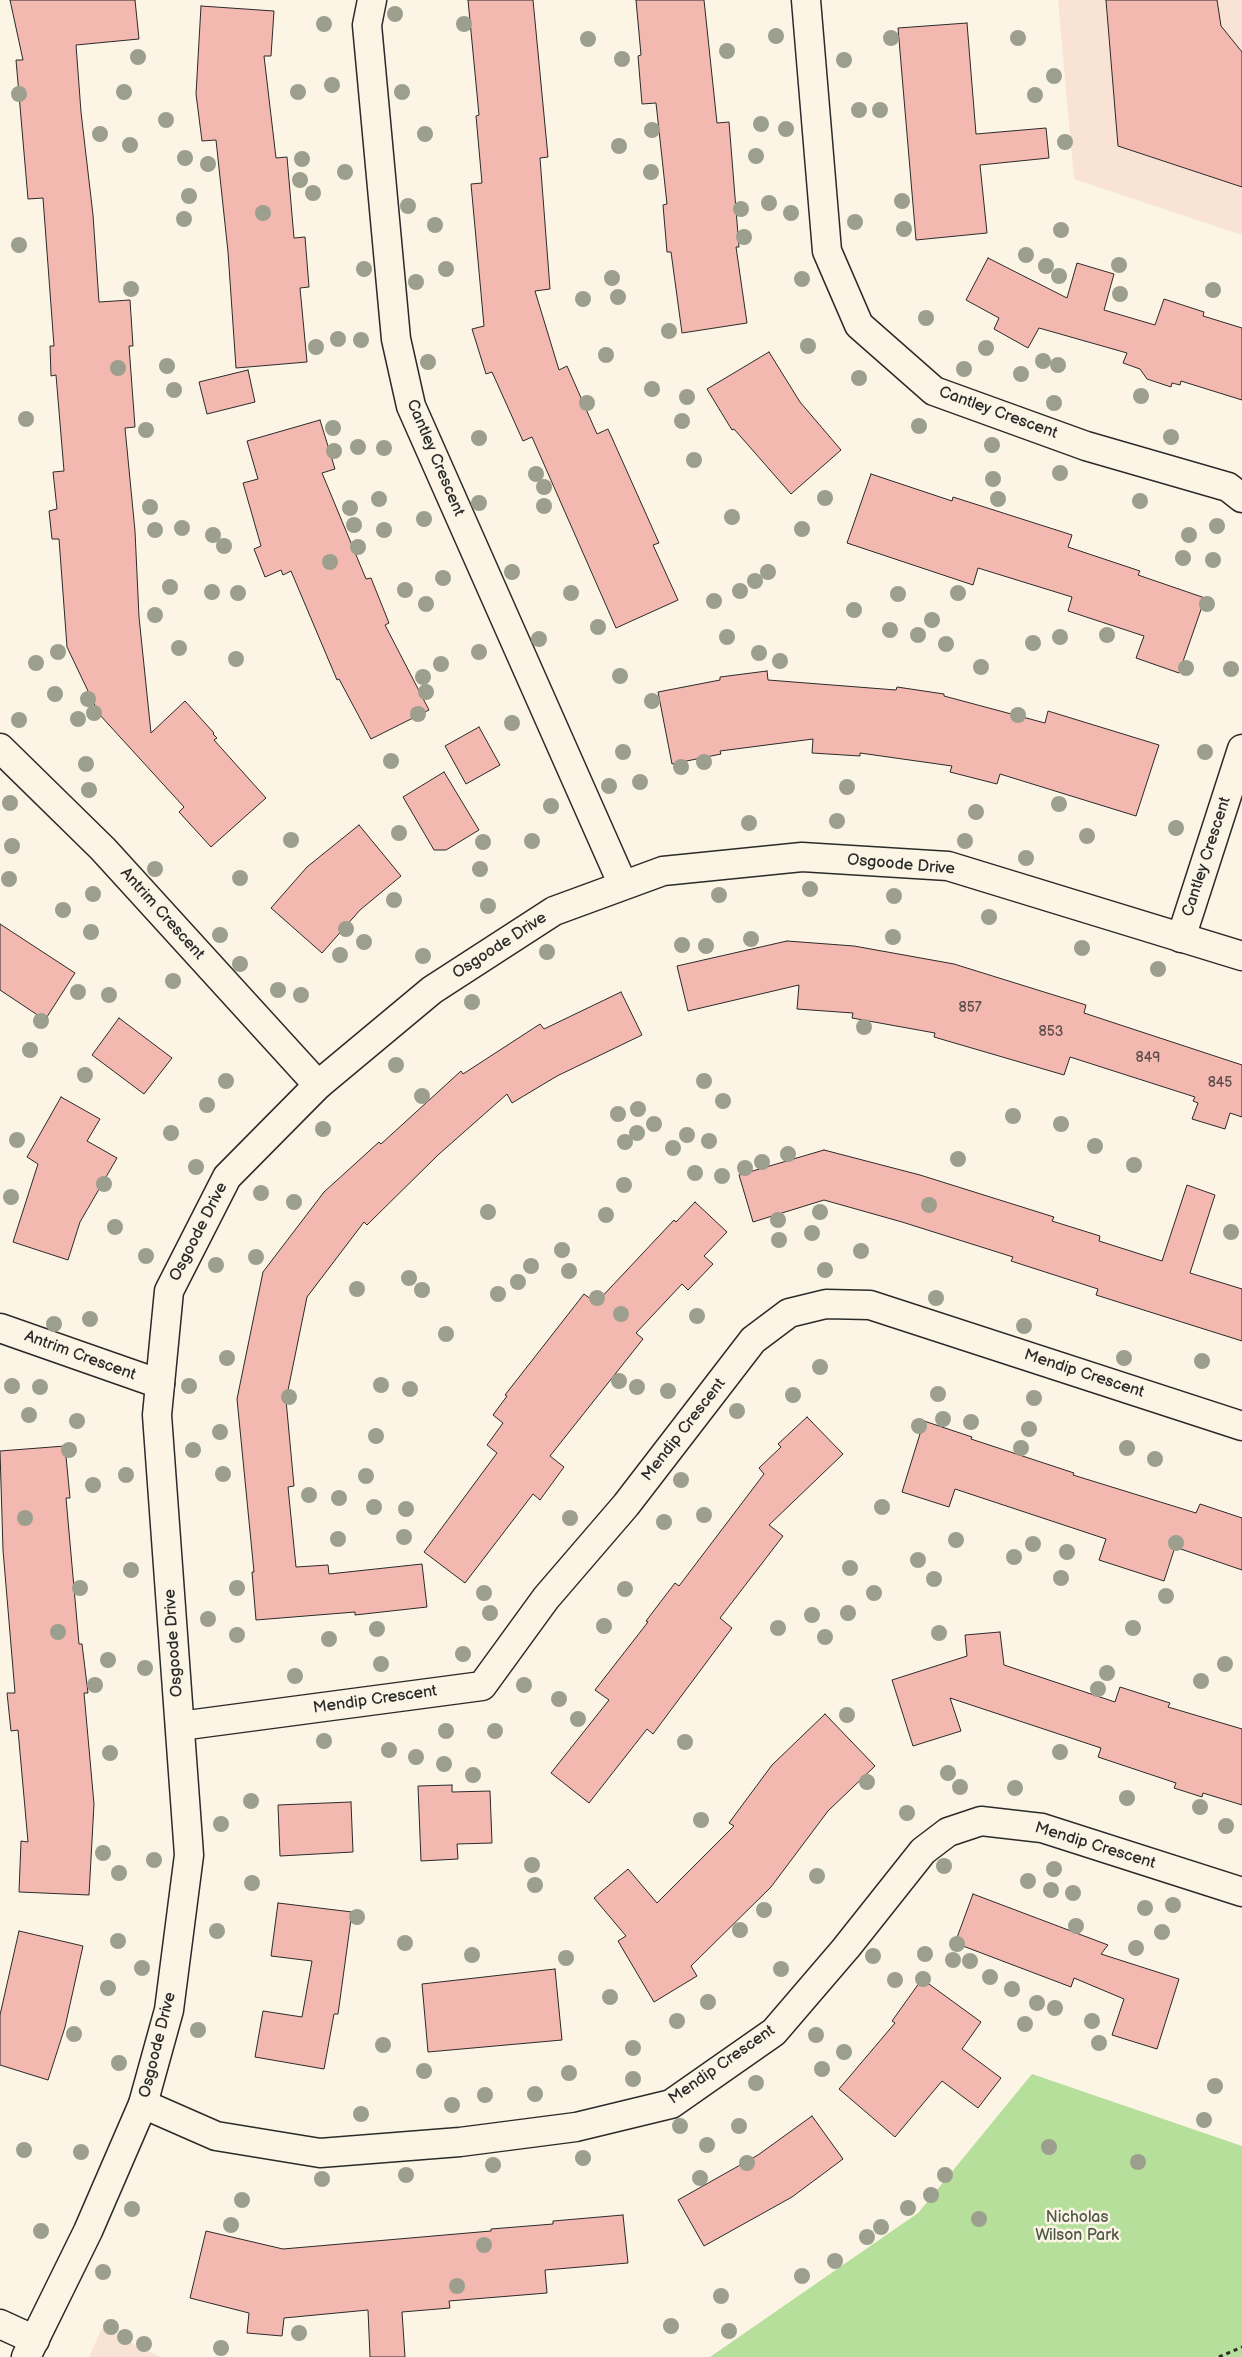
<!DOCTYPE html>
<html>
<head>
<meta charset="utf-8">
<style>
  body { margin:0 }
  canvas { display:block; background:#fcf5e5 }
</style>
</head>
<body>
<canvas width="1242" height="2357"></canvas>
<script>
const g = document.querySelector('canvas').getContext('2d');
g.lineJoin = 'round';
function fill(path, color) {
  g.fillStyle = color;
  g.fill(path, 'evenodd');
}
function shape(rows) {
  const path = new Path2D();
  for (const r of rows) {
    path.moveTo(r[0], r[1]);
    for (let i = 2; i < r.length; i += 2) path.lineTo(r[i], r[i + 1]);
  }
  return path;
}
function stroke(path, color, width, dash) {
  g.strokeStyle = color;
  g.lineWidth = width;
  g.lineCap = dash ? 'butt' : 'round';
  g.setLineDash(dash || []);
  g.stroke(path);
}
function label(font, color, halo, rows, align = 'center') {
  g.font = font + ' "Balsamiq Sans",sans-serif';
  g.lineWidth = 5;
  g.setLineDash([]);
  g.textBaseline = 'middle';
  g.strokeStyle = halo;
  g.fillStyle = color;
  for (const [text, x, y, turn = 0] of rows) {
    g.save();
    g.translate(x, y);
    g.rotate((+turn || 0) * Math.PI / 180);
    g.textAlign = isNaN(turn) ? turn : align;
    if (halo) g.strokeText(text, 0, 0);
    g.fillText(text, 0, 0);
    g.restore();
  }
}
fill(shape([
  [1058,0,1242,0,1242,235,1074,179],
  [102,2328,161,2357,89,2357]
]), '#f9e3d5');
fill(shape([
  [1032,2074,1242,2146,1242,2357,710,2357,918,2213]
]), '#b6df9b');
const building = shape([
  [10,0,135,0,139,39,76,45,81,112,93,215,99,302,130,300,133,346,129,346,135,427,125,428,135,531,139,617,151,733,185,701,214,733,213,734,217,738,214,740,266,798,211,847,179,812,184,807,99,714,67,647,59,539,52,539,49,511,57,509,53,472,64,471,56,375,51,376,50,346,54,346,43,198,28,199,16,60,23,60,10,0],
  [468,0,533,0,548,157,540,158,550,289,535,291,559,370,567,366,597,434,608,429,659,543,653,545,678,600,616,628,532,437,523,441,492,372,486,374,472,329,484,326,471,184,482,183,476,116,479,115,468,0],
  [636,0,704,0,717,123,729,122,739,247,736,247,747,323,682,333,671,252,667,252,663,205,667,204,656,103,642,104,638,56,641,55,636,0],
  [1106,0,1217,0,1221,26,1242,52,1242,187,1118,146,1106,0],
  [201,6,274,11,271,56,264,56,276,158,287,157,294,238,305,237,309,287,300,288,307,362,236,368,228,252,216,140,202,141,196,94,201,6],
  [967,23,976,134,1046,128,1049,158,980,165,987,233,916,240,898,28,967,23],
  [988,258,1067,298,1077,263,1114,274,1104,310,1155,325,1164,299,1204,312,1203,316,1242,328,1242,400,1181,381,1180,385,1172,383,1171,387,1147,379,1140,369,1123,363,1127,353,1039,328,1028,348,994,329,999,318,966,300,988,258],
  [769,352,800,402,841,450,791,494,734,429,732,430,707,389,769,352],
  [248,370,255,402,207,414,199,382,248,370],
  [320,420,335,469,322,473,366,579,371,578,389,623,385,625,429,710,371,739,339,679,337,680,291,571,283,575,281,570,265,577,254,549,261,546,243,483,258,479,247,441,320,420],
  [871,474,952,501,953,497,1072,535,1068,547,1140,571,1138,575,1205,598,1179,673,1136,658,1144,636,1068,611,1072,597,978,568,973,585,847,543,871,474],
  [767,671,768,680,896,690,897,687,944,694,944,696,1045,723,1048,711,1159,745,1136,816,1000,774,997,784,950,772,952,766,860,753,860,756,812,753,813,739,720,751,721,754,672,764,658,692,720,680,720,677,767,671],
  [479,727,500,765,466,784,445,746,479,727],
  [444,772,479,830,446,850,434,850,403,797,444,772],
  [359,825,401,876,360,910,322,953,271,908,307,867,359,825],
  [0,924,75,973,45,1020,0,990,0,924],
  [787,941,854,946,954,964,1086,1005,1084,1013,1242,1065,1242,1117,1230,1113,1225,1129,1192,1119,1198,1103,1193,1101,1195,1097,1070,1057,1064,1075,934,1037,935,1033,852,1018,853,1013,797,1009,799,985,688,1011,677,966,787,941],
  [621,992,642,1035,557,1076,512,1103,507,1094,438,1155,367,1225,364,1222,307,1297,286,1400,294,1486,288,1487,296,1567,328,1565,329,1574,422,1564,427,1607,355,1615,355,1612,256,1620,252,1572,254,1572,237,1399,263,1272,324,1192,379,1142,381,1144,461,1071,463,1074,540,1024,544,1029,621,992],
  [119,1018,172,1058,144,1094,92,1055,119,1018],
  [61,1097,100,1119,87,1141,117,1158,80,1222,68,1260,13,1242,38,1164,27,1157,61,1097],
  [824,1150,920,1175,1054,1217,1052,1221,1100,1236,1099,1241,1162,1261,1187,1185,1215,1195,1190,1273,1242,1289,1242,1341,1096,1295,1098,1289,1011,1261,1013,1257,902,1222,824,1200,753,1222,739,1175,824,1150],
  [695,1202,727,1232,704,1256,713,1264,688,1290,682,1284,636,1333,643,1339,550,1456,564,1467,540,1500,533,1494,465,1583,424,1552,497,1453,487,1445,503,1423,493,1415,507,1396,505,1395,584,1294,596,1303,674,1220,676,1222,695,1202],
  [807,1417,843,1454,769,1525,783,1536,720,1618,732,1628,653,1734,647,1729,589,1803,551,1773,609,1700,595,1690,648,1622,646,1621,675,1583,679,1586,764,1474,759,1468,781,1447,778,1444,807,1417],
  [924,1421,972,1437,971,1439,1074,1473,1073,1475,1196,1513,1200,1504,1242,1518,1242,1570,1175,1547,1164,1581,1099,1560,1106,1539,955,1489,949,1507,902,1492,924,1421],
  [65,1446,70,1498,66,1498,79,1644,82,1644,88,1693,84,1693,94,1804,89,1895,19,1892,21,1841,28,1842,18,1730,11,1731,7,1693,15,1693,3,1550,0,1451,65,1446],
  [1000,1632,1004,1665,1115,1702,1120,1687,1170,1703,1168,1707,1242,1729,1242,1805,1203,1793,1202,1797,1174,1788,1176,1783,1098,1757,1101,1748,950,1698,961,1731,913,1746,892,1680,967,1656,965,1635,1000,1632],
  [825,1714,875,1766,828,1811,771,1887,691,1966,697,1976,654,2002,618,1941,626,1936,594,1898,628,1869,657,1903,734,1826,729,1823,772,1765,825,1714],
  [452,1785,452,1792,490,1791,492,1843,457,1844,458,1859,421,1861,418,1786,452,1785],
  [351,1802,353,1852,280,1856,278,1805,351,1802],
  [973,1894,1108,1945,1101,1954,1179,1979,1157,2049,1112,2035,1124,1999,1074,1978,1071,1987,955,1943,973,1894],
  [278,1903,352,1912,338,2014,334,2014,324,2069,255,2057,263,2011,302,2017,312,1961,271,1956,278,1903],
  [19,1931,83,1946,65,2027,48,2080,0,2065,0,2015,19,1931],
  [555,1969,562,2040,428,2052,422,1984,555,1969],
  [922,1979,981,2022,962,2049,1001,2078,978,2108,942,2081,895,2137,839,2089,895,2023,892,2021,922,1979],
  [812,2116,843,2159,792,2197,704,2246,678,2200,758,2155,812,2116],
  [623,2215,628,2263,545,2270,547,2293,449,2301,450,2308,402,2312,405,2357,370,2357,368,2310,284,2318,282,2336,247,2333,249,2313,190,2298,206,2231,283,2249,491,2231,491,2229,553,2224,553,2221,623,2215]
]);
fill(building, '#f3b8b0');
stroke(building, '#2b2b2b', 1);
const minor = shape([
  [372,0,367,25,396,339,411,406,623,885],
  [806,0,827,251,859,325,934,391,1086,446,1228,487,1242,498],
  [0,748,103,849,318,1085],
  [1181,938,1242,749],
  [0,1328,160,1384],
  [180,1726,482,1686,546,1598,626,1505,753,1340,789,1313,826,1304,870,1305,1242,1426],
  [143,2104,216,2136,320,2153,460,2142,576,2127,671,2104,774,2032,846,1948,923,1851,948,1832,981,1821,1042,1828,1242,1892],
  [0,2324,35,2340]
]);
const tertiary = shape([
  [26,2357,88,2231,143,2104,169,2010,189,1855,157,1415,169,1291,227,1177,318,1085,432,990,554,911,663,871,802,857,948,866,1242,956]
]);
stroke(minor, '#2b2b2b', 31);
stroke(tertiary, '#2b2b2b', 31);
stroke(shape([
  [1219,2357,1242,2347]
]), '#2b2b2b', 3, [4, 4]);
stroke(minor, '#fcf5e5', 28);
stroke(tertiary, '#fcf5e5', 28);
g.fillStyle = '#9c9f8e';
for (const [x, y] of [
  [395,14],
  [324,24],
  [464,24],
  [776,36],
  [891,38],
  [1018,38],
  [588,39],
  [727,51],
  [138,57],
  [622,59],
  [844,60],
  [1054,76],
  [332,85],
  [124,92],
  [298,92],
  [402,92],
  [19,94],
  [1035,95],
  [859,110],
  [880,110],
  [166,120],
  [761,124],
  [786,129],
  [652,130],
  [100,134],
  [425,134],
  [1065,142],
  [130,145],
  [619,146],
  [756,156],
  [185,158],
  [302,159],
  [208,164],
  [345,172],
  [651,172],
  [300,180],
  [313,193],
  [189,196],
  [902,201],
  [769,203],
  [408,206],
  [741,209],
  [263,213],
  [791,213],
  [184,219],
  [855,222],
  [435,225],
  [904,229],
  [1061,230],
  [744,237],
  [19,245],
  [1026,255],
  [1119,265],
  [1046,266],
  [364,269],
  [446,269],
  [1059,276],
  [612,278],
  [802,279],
  [416,282],
  [131,289],
  [1213,290],
  [1120,294],
  [618,297],
  [583,299],
  [926,318],
  [669,331],
  [338,339],
  [361,340],
  [808,346],
  [316,347],
  [986,348],
  [606,355],
  [1043,361],
  [428,362],
  [1058,365],
  [167,366],
  [118,368],
  [964,369],
  [1021,374],
  [859,378],
  [652,389],
  [174,390],
  [1141,396],
  [687,397],
  [587,403],
  [1054,403],
  [26,419],
  [682,421],
  [919,426],
  [333,428],
  [146,430],
  [1171,437],
  [479,438],
  [992,445],
  [358,447],
  [384,448],
  [334,451],
  [694,460],
  [1060,473],
  [536,474],
  [993,479],
  [544,487],
  [825,498],
  [379,499],
  [998,499],
  [1140,501],
  [479,503],
  [544,506],
  [150,507],
  [350,508],
  [732,517],
  [424,519],
  [354,525],
  [1217,526],
  [182,528],
  [802,529],
  [155,530],
  [384,530],
  [213,535],
  [1189,535],
  [224,546],
  [358,547],
  [1183,558],
  [1213,560],
  [330,562],
  [512,572],
  [768,572],
  [443,578],
  [755,581],
  [170,587],
  [405,590],
  [740,591],
  [212,592],
  [238,593],
  [571,593],
  [958,593],
  [898,594],
  [714,601],
  [426,604],
  [1207,604],
  [854,610],
  [155,615],
  [932,620],
  [598,627],
  [890,630],
  [918,635],
  [1107,635],
  [727,637],
  [1060,637],
  [539,639],
  [1033,643],
  [946,644],
  [179,648],
  [58,652],
  [479,652],
  [759,653],
  [236,659],
  [780,661],
  [36,663],
  [441,664],
  [981,667],
  [1186,668],
  [1231,669],
  [620,676],
  [423,677],
  [426,692],
  [55,694],
  [88,699],
  [652,701],
  [94,713],
  [418,714],
  [1018,715],
  [78,719],
  [19,720],
  [512,723],
  [623,752],
  [1205,752],
  [391,761],
  [704,762],
  [86,764],
  [681,767],
  [640,782],
  [609,786],
  [847,787],
  [89,790],
  [10,803],
  [1059,804],
  [551,806],
  [976,812],
  [837,821],
  [749,823],
  [1176,828],
  [399,833],
  [1087,836],
  [291,840],
  [532,841],
  [965,841],
  [483,842],
  [12,846],
  [1026,858],
  [155,869],
  [480,869],
  [240,878],
  [9,879],
  [810,889],
  [93,894],
  [719,895],
  [894,896],
  [394,900],
  [488,906],
  [63,910],
  [989,917],
  [346,929],
  [91,932],
  [220,935],
  [893,937],
  [751,939],
  [364,942],
  [682,945],
  [706,946],
  [1082,948],
  [547,952],
  [340,955],
  [423,956],
  [240,964],
  [1158,969],
  [173,981],
  [278,990],
  [78,992],
  [109,995],
  [301,995],
  [472,1002],
  [41,1021],
  [864,1027],
  [30,1050],
  [396,1065],
  [85,1075],
  [226,1081],
  [704,1081],
  [422,1096],
  [723,1101],
  [207,1105],
  [638,1109],
  [618,1114],
  [1013,1116],
  [654,1124],
  [1061,1124],
  [323,1129],
  [171,1133],
  [637,1133],
  [687,1135],
  [17,1140],
  [709,1141],
  [625,1142],
  [1095,1146],
  [673,1148],
  [788,1154],
  [958,1159],
  [762,1162],
  [1134,1165],
  [196,1167],
  [745,1168],
  [695,1173],
  [722,1176],
  [104,1184],
  [624,1185],
  [261,1193],
  [11,1197],
  [294,1202],
  [929,1205],
  [488,1212],
  [820,1212],
  [606,1215],
  [778,1220],
  [115,1227],
  [1231,1232],
  [812,1233],
  [779,1240],
  [562,1250],
  [861,1251],
  [146,1256],
  [256,1257],
  [216,1265],
  [531,1266],
  [825,1270],
  [569,1271],
  [409,1278],
  [518,1282],
  [357,1289],
  [422,1290],
  [498,1294],
  [597,1298],
  [936,1298],
  [621,1314],
  [697,1316],
  [90,1319],
  [54,1324],
  [1024,1326],
  [446,1334],
  [227,1358],
  [1124,1358],
  [1202,1361],
  [820,1367],
  [619,1381],
  [381,1385],
  [12,1386],
  [189,1386],
  [40,1387],
  [637,1387],
  [410,1389],
  [668,1391],
  [938,1394],
  [793,1395],
  [289,1397],
  [1034,1398],
  [737,1411],
  [29,1415],
  [943,1419],
  [77,1421],
  [971,1422],
  [919,1426],
  [1029,1429],
  [220,1432],
  [376,1436],
  [1021,1448],
  [1127,1448],
  [69,1450],
  [193,1450],
  [1155,1459],
  [223,1474],
  [126,1475],
  [366,1476],
  [681,1480],
  [93,1485],
  [309,1495],
  [339,1498],
  [374,1507],
  [882,1507],
  [406,1509],
  [704,1515],
  [25,1518],
  [570,1518],
  [664,1522],
  [404,1537],
  [338,1539],
  [956,1540],
  [1176,1543],
  [1033,1544],
  [1067,1552],
  [1014,1557],
  [918,1560],
  [850,1568],
  [131,1570],
  [1061,1578],
  [934,1579],
  [80,1588],
  [237,1588],
  [625,1589],
  [484,1593],
  [874,1593],
  [1166,1596],
  [490,1613],
  [848,1613],
  [812,1615],
  [208,1619],
  [604,1626],
  [778,1628],
  [1133,1628],
  [377,1629],
  [58,1632],
  [939,1633],
  [237,1635],
  [825,1637],
  [329,1639],
  [463,1654],
  [108,1660],
  [381,1664],
  [1225,1664],
  [145,1668],
  [1107,1673],
  [295,1676],
  [1201,1681],
  [95,1685],
  [524,1685],
  [1098,1689],
  [559,1699],
  [847,1715],
  [578,1719],
  [446,1731],
  [495,1731],
  [324,1741],
  [685,1742],
  [389,1750],
  [1060,1752],
  [110,1753],
  [416,1757],
  [444,1764],
  [948,1773],
  [473,1775],
  [867,1782],
  [960,1787],
  [1015,1788],
  [1127,1798],
  [251,1801],
  [1200,1807],
  [907,1813],
  [701,1820],
  [221,1824],
  [1226,1826],
  [103,1853],
  [154,1860],
  [532,1865],
  [944,1866],
  [1054,1869],
  [119,1873],
  [817,1876],
  [1028,1881],
  [252,1883],
  [535,1885],
  [1051,1890],
  [1073,1893],
  [1173,1905],
  [1145,1908],
  [764,1910],
  [357,1917],
  [1076,1926],
  [740,1930],
  [217,1931],
  [1162,1932],
  [118,1941],
  [405,1943],
  [957,1944],
  [1136,1948],
  [925,1954],
  [472,1955],
  [873,1956],
  [566,1958],
  [953,1960],
  [970,1961],
  [142,1968],
  [781,1969],
  [990,1977],
  [923,1979],
  [895,1980],
  [108,1988],
  [1012,1989],
  [610,1997],
  [708,2002],
  [1037,2003],
  [1055,2008],
  [677,2021],
  [1092,2021],
  [1025,2024],
  [198,2030],
  [74,2034],
  [816,2035],
  [1099,2043],
  [383,2045],
  [633,2048],
  [844,2052],
  [119,2063],
  [822,2069],
  [424,2071],
  [569,2073],
  [633,2079],
  [756,2083],
  [1215,2086],
  [535,2094],
  [485,2095],
  [452,2105],
  [361,2114],
  [1204,2120],
  [680,2126],
  [739,2126],
  [707,2145],
  [1049,2147],
  [24,2150],
  [81,2152],
  [583,2158],
  [1138,2162],
  [747,2163],
  [493,2165],
  [406,2175],
  [945,2175],
  [700,2178],
  [322,2179],
  [931,2195],
  [242,2200],
  [908,2208],
  [132,2209],
  [979,2219],
  [231,2225],
  [881,2227],
  [41,2231],
  [867,2237],
  [484,2245],
  [835,2261],
  [103,2272],
  [802,2276],
  [457,2286],
  [721,2296],
  [671,2326],
  [111,2327],
  [729,2331],
  [299,2333],
  [125,2337],
  [144,2344],
  [221,2348]
]) {
  g.beginPath();
  g.arc(x, y, 8, 0, 2 * Math.PI);
  g.fill();
}
label('14px', '#5d4e4c', null, [
  ["857",970,1008],
  ["853",1051,1032],
  ["849",1148,1058],
  ["845",1220,1083]
]);
label('16px', '#2b2b2b', '#fcf5e5', [
  ["Cantley Crescent",998,413,20],
  ["Cantley Crescent",435,458,67],
  ["Cantley Crescent",1207,857,-72],
  ["Osgoode Drive",901,865,5],
  ["Antrim Crescent",162,914,48],
  ["Osgoode Drive",500,946,-33],
  ["Osgoode Drive",199,1232,-63],
  ["Antrim Crescent",80,1356,20],
  ["Mendip Crescent",1084,1374,18],
  ["Mendip Crescent",684,1430,-52],
  ["Osgoode Drive",174,1643,-94],
  ["Mendip Crescent",375,1700,-8],
  ["Mendip Crescent",1095,1846,17],
  ["Osgoode Drive",158,2045,-76],
  ["Mendip Crescent",722,2065,-35]
]);
label('16px', '#4e5847', '#fcf5e5', [
  ["Nicholas",1077,2218],
  ["Wilson Park",1077,2236]
]);
</script>
</body>
</html>
